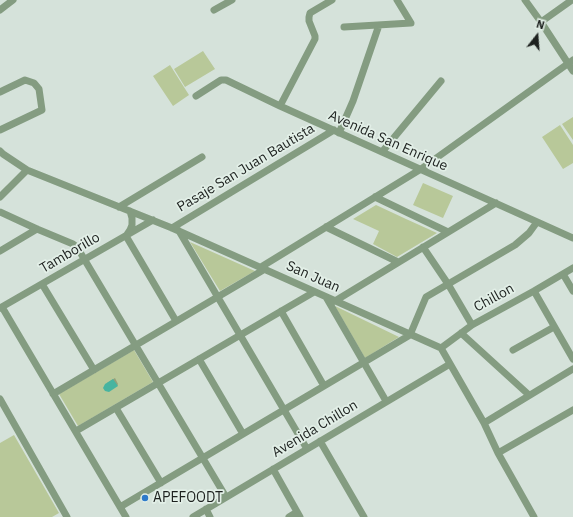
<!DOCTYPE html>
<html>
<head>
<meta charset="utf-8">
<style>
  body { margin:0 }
  #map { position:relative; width:573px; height:517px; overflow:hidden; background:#d5e2da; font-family:"IBM Plex Sans",sans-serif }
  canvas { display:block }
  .north { position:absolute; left:517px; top:16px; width:40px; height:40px; -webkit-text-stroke:3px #e2efe7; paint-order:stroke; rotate:17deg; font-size:11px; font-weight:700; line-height:16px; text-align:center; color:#1d211f }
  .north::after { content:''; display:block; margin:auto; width:14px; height:18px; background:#1d211f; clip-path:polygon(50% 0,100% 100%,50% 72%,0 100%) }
</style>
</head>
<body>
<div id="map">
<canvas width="573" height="517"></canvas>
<div class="north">N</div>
</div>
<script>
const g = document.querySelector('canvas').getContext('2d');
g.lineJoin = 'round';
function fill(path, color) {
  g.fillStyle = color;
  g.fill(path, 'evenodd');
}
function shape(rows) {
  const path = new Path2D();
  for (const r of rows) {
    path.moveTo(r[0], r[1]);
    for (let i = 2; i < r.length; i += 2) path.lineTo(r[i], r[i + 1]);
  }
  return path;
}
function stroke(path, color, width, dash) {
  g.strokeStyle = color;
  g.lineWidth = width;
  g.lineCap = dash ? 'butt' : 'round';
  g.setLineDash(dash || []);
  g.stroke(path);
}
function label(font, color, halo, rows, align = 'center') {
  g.font = font + ' "IBM Plex Sans",sans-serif';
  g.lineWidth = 3.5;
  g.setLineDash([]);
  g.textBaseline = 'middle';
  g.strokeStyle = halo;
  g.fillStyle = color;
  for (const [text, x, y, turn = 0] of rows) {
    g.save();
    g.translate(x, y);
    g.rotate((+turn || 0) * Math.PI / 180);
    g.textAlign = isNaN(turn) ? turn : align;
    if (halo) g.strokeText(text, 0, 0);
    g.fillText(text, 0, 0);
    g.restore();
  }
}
fill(shape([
  [203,51,215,69,185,87,174,69],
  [170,65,189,95,173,106,153,76],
  [573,117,573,140,562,124],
  [560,125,573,145,573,163,563,169,542,137],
  [423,183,453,196,443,218,413,205],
  [376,205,406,219,437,233,397,257,373,244,379,231,353,219],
  [190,242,255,271,220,291],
  [335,306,399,337,365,358],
  [134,350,153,382,78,426,59,394],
  [14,435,59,513,52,517,0,517,0,443]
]), '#b8c899');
fill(shape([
  [115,378,118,384,117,386,107,383]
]), '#0003');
fill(shape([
  [113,379,118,386,109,392,105,391,103,388,105,384]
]), '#47b4a0');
stroke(shape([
  [525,0,541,22,573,71],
  [0,10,13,0],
  [214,10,232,0],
  [541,22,572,0],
  [344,27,411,23,397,0],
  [0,92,25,80,34,83,39,89,42,110,0,130],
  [196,96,221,80,226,80,280,106,573,238],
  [280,106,315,39,315,36,309,21,309,17,310,13,332,0],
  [339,133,353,101,379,25],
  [0,151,3,154,27,170,172,228,441,348,484,423,498,453,534,517],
  [382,152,441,81],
  [0,197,27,170],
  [375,197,448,232],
  [119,207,202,157],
  [130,211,132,218,132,225,130,230,126,236,176,321],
  [0,212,37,229,73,244,77,247,226,497],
  [326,227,398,262],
  [172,228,334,130],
  [179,231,307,449],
  [423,247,448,284,472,325],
  [0,251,37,229],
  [261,267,421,169,573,60],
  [563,274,573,291],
  [42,284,94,370],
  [534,291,573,359],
  [326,297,386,401],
  [335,301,496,203],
  [2,307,126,517],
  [0,308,153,220],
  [281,311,324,386],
  [461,333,529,395],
  [441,348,472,325,534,291,573,268],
  [513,350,554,327],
  [199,359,243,434],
  [53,394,265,269],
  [0,399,67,517],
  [116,408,161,483],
  [484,423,573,369],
  [76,431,314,292],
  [320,441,364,517],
  [498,453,573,410],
  [273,469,300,517],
  [120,507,410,335,426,297,515,245,529,233,537,222],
  [206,509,210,517],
  [193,517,450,364],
  [289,517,297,512]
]), '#849c81', 7);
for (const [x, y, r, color] of [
  [145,498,4,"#2d7aca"]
]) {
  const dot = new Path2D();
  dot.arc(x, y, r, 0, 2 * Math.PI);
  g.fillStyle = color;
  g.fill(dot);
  stroke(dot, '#e2efe7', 1.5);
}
label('14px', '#1d211f', '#e2efe7', [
  ["Avenida San Enrique",388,141,24],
  ["Pasaje San Juan Bautista",246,168,-31],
  ["Tamborillo",70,253,-30],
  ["San Juan",313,277,24],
  ["Chillon",494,298,-29],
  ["Avenida Chillon",315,429,-31]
]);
label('14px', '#1d211f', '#e2efe7', [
  ["APEFOODT",153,498]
], 'left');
</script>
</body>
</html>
